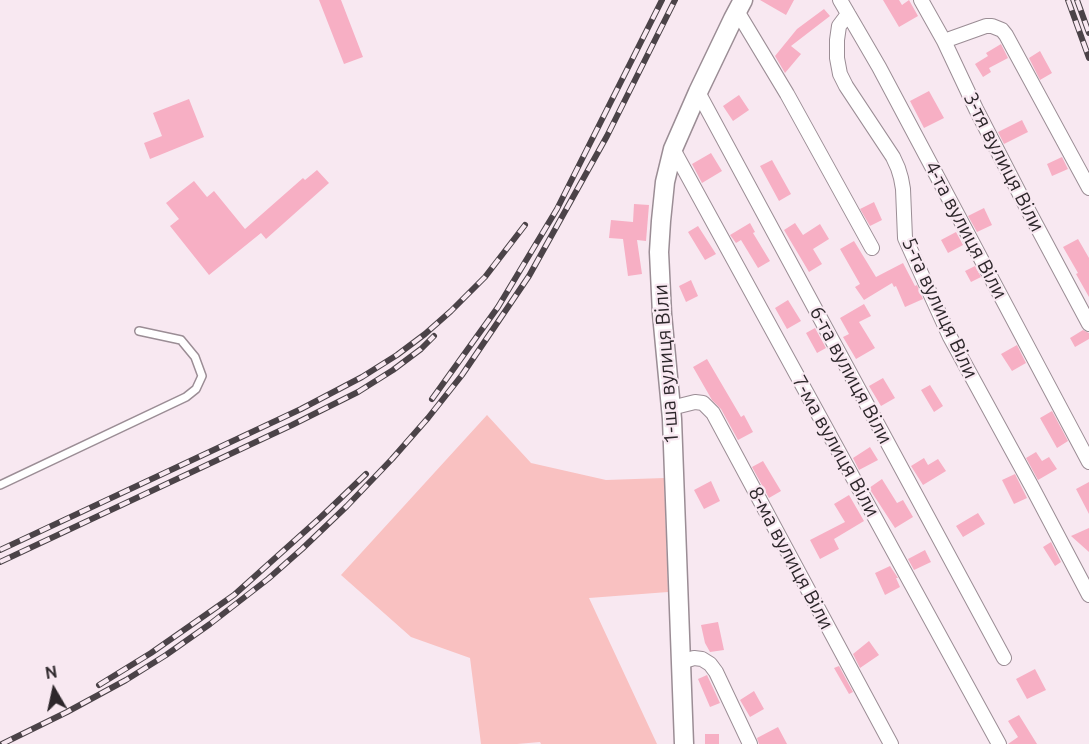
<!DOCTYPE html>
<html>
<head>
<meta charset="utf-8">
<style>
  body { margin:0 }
  #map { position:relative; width:1089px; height:744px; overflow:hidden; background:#f8e8f1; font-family:Ubuntu,sans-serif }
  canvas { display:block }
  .north { position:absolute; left:24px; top:660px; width:60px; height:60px; -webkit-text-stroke:4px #f8e8f1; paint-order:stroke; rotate:351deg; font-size:16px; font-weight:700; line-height:24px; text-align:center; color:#2d272b }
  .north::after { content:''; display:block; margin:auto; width:21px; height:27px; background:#2d272b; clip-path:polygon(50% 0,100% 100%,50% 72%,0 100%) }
</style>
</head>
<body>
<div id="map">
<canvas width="1089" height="744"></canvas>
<div class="north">N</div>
</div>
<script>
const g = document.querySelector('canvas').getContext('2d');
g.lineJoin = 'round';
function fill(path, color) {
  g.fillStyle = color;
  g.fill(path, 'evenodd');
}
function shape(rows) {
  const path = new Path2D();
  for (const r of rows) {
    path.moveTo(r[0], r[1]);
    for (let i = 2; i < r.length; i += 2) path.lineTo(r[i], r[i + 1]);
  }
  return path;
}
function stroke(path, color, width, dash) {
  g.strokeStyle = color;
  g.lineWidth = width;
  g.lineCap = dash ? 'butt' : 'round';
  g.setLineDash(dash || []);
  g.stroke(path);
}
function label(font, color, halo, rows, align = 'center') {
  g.font = font + ' Ubuntu,sans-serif';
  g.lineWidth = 4.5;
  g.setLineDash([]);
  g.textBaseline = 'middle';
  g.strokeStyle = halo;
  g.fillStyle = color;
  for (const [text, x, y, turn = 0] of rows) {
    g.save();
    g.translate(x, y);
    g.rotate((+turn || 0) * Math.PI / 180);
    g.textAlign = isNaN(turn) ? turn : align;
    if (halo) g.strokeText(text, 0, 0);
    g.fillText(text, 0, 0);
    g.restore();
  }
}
fill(shape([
  [487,415,531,463,606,480,664,478,668,592,589,598,657,744,541,744,540,742,517,744,481,744,470,658,411,637,341,575]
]), '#f9c1c1');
fill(shape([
  [319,0,341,0,363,57,344,64],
  [760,0,794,0,786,15],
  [883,0,899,0,902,5,909,0,918,16,899,27],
  [824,9,830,16,791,46,801,54,785,73,775,56,797,29],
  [1001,44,1008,58,989,68,991,72,983,77,975,64,988,56,986,53],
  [1040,51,1052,73,1040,80,1029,58],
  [929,91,944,118,924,128,910,101],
  [739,95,749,110,733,121,723,106],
  [189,99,204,137,150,159,144,143,162,136,153,113],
  [1022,120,1028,132,1004,144,998,132],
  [711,153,722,171,702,183,692,164],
  [1062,157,1068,169,1052,176,1047,164],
  [772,160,791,194,779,201,760,166],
  [317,170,329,183,266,239,261,233,209,275,170,226,179,219,166,203,194,181,207,197,214,191,245,229,303,178,305,180],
  [874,202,882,220,870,226,860,209],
  [634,204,649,205,646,241,637,240,642,274,628,276,623,239,609,238,611,220,633,222],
  [984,208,992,225,977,232,968,216],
  [750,223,755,232,753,233,770,261,758,268,741,240,736,243,730,235],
  [795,223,803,235,820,224,829,239,813,249,822,264,809,272,784,230],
  [698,226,716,254,705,260,688,232],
  [956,232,963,245,948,253,941,240],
  [1078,239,1089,258,1089,297,1076,274,1078,273,1063,247],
  [854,241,876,277,903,263,915,286,917,285,923,299,905,307,896,286,894,287,892,283,864,300,855,287,860,284,840,249],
  [975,266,981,277,971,282,965,271],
  [691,280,698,296,686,302,679,286],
  [788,300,801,321,787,329,775,308],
  [864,304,871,316,859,322,875,348,856,359,843,337,849,334,840,318],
  [815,328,826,348,817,353,806,333],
  [1083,330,1089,333,1089,339,1075,347,1070,338],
  [1017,345,1026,363,1012,371,1001,354],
  [707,359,741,417,744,415,753,432,738,440,721,409,712,400,693,367],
  [883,378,895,398,881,406,869,386],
  [930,385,943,406,934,412,921,390],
  [1052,411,1068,441,1057,448,1040,418],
  [870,447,878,460,859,470,853,458],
  [1036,452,1042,461,1049,457,1057,469,1038,480,1026,458],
  [924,458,928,465,938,459,946,471,923,485,911,466],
  [763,461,781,491,769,498,752,467],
  [1015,474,1027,498,1014,504,1002,480],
  [882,479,897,503,903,500,913,517,895,528,869,488],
  [711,481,720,501,704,509,694,490],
  [1089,482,1089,514,1076,489],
  [849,495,864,521,834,539,839,549,820,559,810,540,845,522,834,504],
  [978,513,985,524,963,537,956,526],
  [1089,528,1089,552,1071,536],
  [1051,542,1061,562,1055,566,1043,547],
  [925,550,931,562,914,570,908,559],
  [890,566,898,578,896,578,900,587,885,595,875,573],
  [718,622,724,650,710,652,705,643,701,625],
  [869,641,879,655,860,668,853,654],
  [839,666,853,692,849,694,834,668],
  [1035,669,1046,690,1027,699,1016,679],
  [707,675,720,703,710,707,698,679],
  [754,691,764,709,750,717,740,700],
  [1019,715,1037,744,1008,744,1018,737,1008,721],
  [778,727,787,744,759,744,757,738],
  [705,734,719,734,719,744,705,744]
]), '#f7afc4');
const lane = shape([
  [0,485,186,397,196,389,202,376,195,357,181,340,139,331]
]);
const street = shape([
  [840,0,879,67,1089,462],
  [921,0,944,41,976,109,1027,208,1089,324],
  [737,11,787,94,872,248],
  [848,14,839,26,837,40,837,58,840,74,846,86,893,157,898,168,901,178,903,189,905,238,950,337,1032,487,1089,595],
  [944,41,986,26,992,26,1002,30,1006,35,1089,188],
  [698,92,1004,658],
  [673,149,999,744],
  [671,408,695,402,703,403,713,413,891,744],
  [681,662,694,658,702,659,710,664,716,672,750,744]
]);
const secondary = shape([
  [684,744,672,419,662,314,659,252,661,221,665,182,673,149,698,92,733,19,743,0]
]);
stroke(lane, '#9b8d95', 10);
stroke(street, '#9b8d95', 16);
stroke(secondary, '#9b8d95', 21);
stroke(lane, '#fff', 7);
stroke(street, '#fff', 14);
stroke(secondary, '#fff', 18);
const rail = shape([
  [1068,0,1089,58],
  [1077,0,1089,33],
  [432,399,498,307,557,209,662,0],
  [0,550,301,409,362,377,397,355,425,334,451,311,485,277,525,225],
  [0,562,292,425,358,392,393,370,421,349,434,336],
  [99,685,151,653,234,595,321,517,366,474],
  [2,744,67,712,126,680,166,655,210,624,268,579,302,549,347,506,392,459,428,418,462,375,529,276,607,136,675,0]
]);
stroke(rail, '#4b4348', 6);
stroke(rail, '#f8e8f1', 4, [11]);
label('20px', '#2d272b', '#f8e8f1', [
  ["3-тя вулиця Віли",1004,162,63],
  ["4-та вулиця Віли",966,230,62],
  ["5-та вулиця Віли",940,308,65],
  ["1-ша вулиця Віли",666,364,-94],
  ["6-та вулиця Віли",851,375,62],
  ["7-ма вулиця Віли",836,446,61],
  ["8-ма вулиця Віли",791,558,62]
]);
</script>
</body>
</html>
